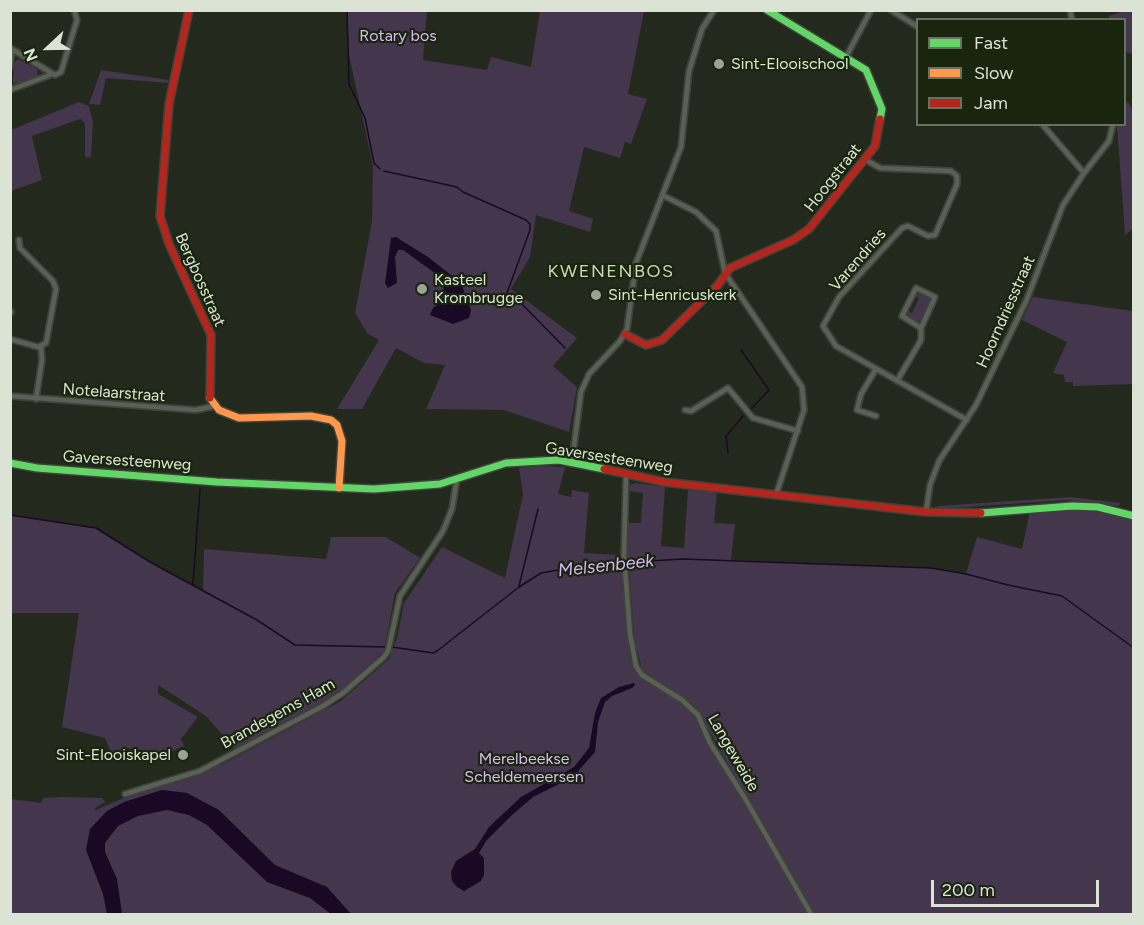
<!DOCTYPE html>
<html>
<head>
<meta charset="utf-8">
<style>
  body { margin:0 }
  #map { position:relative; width:1144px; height:925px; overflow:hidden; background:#23291d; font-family:Figtree,sans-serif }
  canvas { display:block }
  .frame { position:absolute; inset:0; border:12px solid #dbe4d4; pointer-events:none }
  .legend { position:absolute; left:916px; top:18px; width:210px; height:108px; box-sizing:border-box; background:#19250e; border:2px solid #67715d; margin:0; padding:8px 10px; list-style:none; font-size:18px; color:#dbe4d4 }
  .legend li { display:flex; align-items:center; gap:12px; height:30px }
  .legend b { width:30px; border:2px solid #67715d }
  .north { position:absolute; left:18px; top:18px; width:60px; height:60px; -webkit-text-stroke:4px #19250e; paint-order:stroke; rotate:248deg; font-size:16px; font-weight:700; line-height:24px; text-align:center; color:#dbe4d4 }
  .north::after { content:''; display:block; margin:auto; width:21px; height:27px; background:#dbe4d4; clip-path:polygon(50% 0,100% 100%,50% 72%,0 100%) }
  .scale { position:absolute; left:931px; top:880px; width:168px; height:27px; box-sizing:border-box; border:3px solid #dbe4d4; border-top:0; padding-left:8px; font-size:18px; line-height:21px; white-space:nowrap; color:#dbe4d4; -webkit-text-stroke:4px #19250e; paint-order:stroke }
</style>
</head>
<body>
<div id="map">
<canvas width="1144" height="925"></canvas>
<div class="frame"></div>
<ul class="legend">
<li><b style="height:8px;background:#63d668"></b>Fast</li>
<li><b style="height:8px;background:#ff974d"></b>Slow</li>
<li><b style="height:8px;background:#b3261e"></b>Jam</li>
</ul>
<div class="north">N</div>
<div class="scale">200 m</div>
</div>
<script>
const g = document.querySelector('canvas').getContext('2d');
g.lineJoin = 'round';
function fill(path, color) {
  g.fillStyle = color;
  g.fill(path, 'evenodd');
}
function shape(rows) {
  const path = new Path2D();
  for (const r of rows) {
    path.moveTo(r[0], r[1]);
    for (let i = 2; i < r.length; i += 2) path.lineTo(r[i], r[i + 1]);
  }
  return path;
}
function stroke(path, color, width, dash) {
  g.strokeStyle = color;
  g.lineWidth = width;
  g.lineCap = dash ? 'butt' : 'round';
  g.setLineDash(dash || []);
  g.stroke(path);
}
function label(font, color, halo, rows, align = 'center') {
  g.font = font + ' Figtree,sans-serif';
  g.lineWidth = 4.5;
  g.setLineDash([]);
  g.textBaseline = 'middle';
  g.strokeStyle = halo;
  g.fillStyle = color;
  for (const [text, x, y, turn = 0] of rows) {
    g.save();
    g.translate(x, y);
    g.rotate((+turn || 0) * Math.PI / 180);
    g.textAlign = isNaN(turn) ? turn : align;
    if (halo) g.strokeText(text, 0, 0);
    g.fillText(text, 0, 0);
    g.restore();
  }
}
fill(shape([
  [347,11,427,11,423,60,487,70,491,57,531,67,540,11,644,11,628,94,647,99,631,144,625,142,620,158,584,147,569,211,593,219,590,232,536,215,530,257,511,289,577,338,553,366,577,387,569,432,504,410,426,409,445,365,424,363,396,348,362,409,337,409,379,340,367,333,355,313,372,221,373,166,349,55],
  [1124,11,1133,11,1133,54,1125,52,1124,20,1109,19,1109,16],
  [18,59,37,69,38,77,18,84,13,83,14,63],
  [101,70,169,80,168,83,106,78,100,105,89,104],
  [79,102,89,106,93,123,91,157,85,157,85,123,80,119,32,136,42,180,11,191,11,130],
  [1128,102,1134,113,1134,228,1125,235,1117,125,1124,124,1125,104],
  [921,293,929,297,930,302,922,320,917,322,908,317,908,311,912,313,919,298,915,296],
  [1033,297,1133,311,1133,384,1073,386,1073,382,1065,382,1064,375,1053,373,1067,342,1022,320],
  [538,466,565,467,558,494,571,497,572,490,589,493,584,553,620,555,628,635,635,670,643,680,682,701,692,712,808,914,11,914,11,799,41,803,43,798,62,797,102,798,105,802,95,808,96,810,155,784,190,778,218,763,221,765,341,701,389,659,397,638,404,603,442,547,505,578,523,494,519,468],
  [635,483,665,487,661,546,684,548,688,490,717,492,714,523,735,524,731,560,930,568,966,574,977,537,1022,549,1030,511,1085,510,1133,518,1133,914,815,914,696,708,643,673,635,642,628,561,628,523,641,523,643,493,629,491,630,485],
  [1071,497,1120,503,1119,506,1067,500,938,509,938,506],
  [10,515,96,528,150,562,203,591,204,549,326,559,331,537,386,537,420,558,395,593,384,651,339,693,235,749,206,716,158,685,158,694,198,717,181,739,184,746,161,756,123,747,114,760,105,738,62,727,79,613,11,613]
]), '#43364d');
fill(shape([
  [396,237,428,257,461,283,471,310,469,318,453,324,430,315,433,308,443,300,444,283,439,276,403,250,398,250,395,257,397,283,388,288,385,283,391,238],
  [634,683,635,685,632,688,612,696,605,702,598,722,595,752,573,777,533,797,512,815,486,841,479,853,484,858,484,875,481,881,464,891,457,887,452,881,451,872,456,861,475,849,489,827,521,797,574,767,589,748,595,713,601,698,619,687],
  [162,790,187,793,219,810,275,865,327,887,351,914,331,914,310,898,267,882,207,825,189,815,167,810,138,816,118,826,105,843,105,852,117,879,122,914,107,914,103,894,86,850,90,829,107,811,124,802]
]), '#1a0924');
stroke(shape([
  [347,10,349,84,365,118,374,163,380,169],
  [384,171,457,187,463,192,526,220,530,224,530,230,507,293,517,299,565,348],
  [741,350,769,390,751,409],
  [728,453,726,436,743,416],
  [10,515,96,528,150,562,257,620,295,645,387,647],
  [193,584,200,489],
  [519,586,538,509],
  [392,647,433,653,437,651,519,587,541,573,586,565,683,559,931,568,966,574,1008,585,1062,596,1134,648]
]), '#1a0924', 1.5);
const street = shape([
  [891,10,918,27],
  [1070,10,1072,20],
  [10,48,55,75,61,72,77,20,75,13],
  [846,57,871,10],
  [10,67,12,49],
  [10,90,50,75],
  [1042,124,1084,173],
  [866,160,880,168,951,171,957,176,957,184,935,235,928,236,908,226,902,228,839,297,823,326,836,346,967,420],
  [662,195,696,212,716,231,725,273,802,387,804,410,776,495],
  [10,312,11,312],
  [10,339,38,347,46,343,56,289,53,281,20,248,19,240],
  [876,369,861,394,857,410,876,416],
  [897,381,921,340,921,328,935,297,916,288,902,316,921,328],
  [10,396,196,410,215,406],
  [36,399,42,360,41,347],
  [685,410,691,411,728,388,753,418,798,431],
  [572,462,581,392,589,374,620,341,627,329,636,263,681,147,689,71,702,29,714,10],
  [626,475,624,556,630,634,636,666,642,675,682,700,698,715,710,743,746,800,811,914],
  [926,512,930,485,939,461,976,405,1027,299,1063,205,1084,173,1109,141,1113,124],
  [125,794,200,771,323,706,343,693,384,657,388,651,400,596,443,531,452,509,457,478]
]);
const fast = shape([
  [767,10,866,70,882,109,880,119],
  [10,463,37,468,217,482,374,489,440,484,506,463,559,460,604,469],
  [981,513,1072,506,1098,507,1134,516]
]);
const slow = shape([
  [210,398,219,410,239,418,311,416,331,420,337,425,342,441,339,488]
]);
const jam = shape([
  [189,10,169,104,160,216,169,244,211,335,210,398],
  [625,334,646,345,662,340,718,285,730,268,793,240,809,229,875,146,880,119],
  [604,469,664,482,926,512,981,513]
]);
stroke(street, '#3d4339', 8);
stroke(fast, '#3d4339', 10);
stroke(slow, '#3d4339', 10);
stroke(jam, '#3d4339', 10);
stroke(street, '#5a6056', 4.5);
stroke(fast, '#63d668', 7);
stroke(slow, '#ff974d', 7);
stroke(jam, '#b3261e', 7);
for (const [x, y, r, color] of [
  [719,64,6,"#9ba394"],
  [422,289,6,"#9ba394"],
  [596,295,6,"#9ba394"],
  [183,755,6,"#9ba394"]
]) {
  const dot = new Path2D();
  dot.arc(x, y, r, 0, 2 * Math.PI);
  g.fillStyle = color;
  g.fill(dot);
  stroke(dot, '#19250e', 2);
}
label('16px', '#dab8f7', '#19250e', [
  ["Rotary bos",398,36],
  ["Merelbeekse",524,759],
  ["Scheldemeersen",524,777]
]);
label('16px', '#dbe4d4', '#19250e', [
  ["Sint-Elooischool",731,64],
  ["Kasteel",434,280],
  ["Krombrugge",434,298],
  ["Sint-Henricuskerk",608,295],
  ["Sint-Elooiskapel",171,755,"right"]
], 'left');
label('16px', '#dbe4d4', '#19250e', [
  ["Hoogstraat",833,178,-52],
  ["Varendries",858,260,-49],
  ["Bergbosstraat",200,280,66],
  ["Hoorndriesstraat",1006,312,-66],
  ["Notelaarstraat",114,393,4],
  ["Gaversesteenweg",609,458,9],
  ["Gaversesteenweg",127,461,4],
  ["Brandegems Ham",278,714,-29],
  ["Langeweide",733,753,60]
]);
g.letterSpacing = '1.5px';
label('18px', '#c7d8ba', '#19250e', [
  ["KWENENBOS",611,272]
]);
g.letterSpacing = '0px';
label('italic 18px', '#d7b5f4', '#19250e', [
  ["Melsenbeek",606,566,-6]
]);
</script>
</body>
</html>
